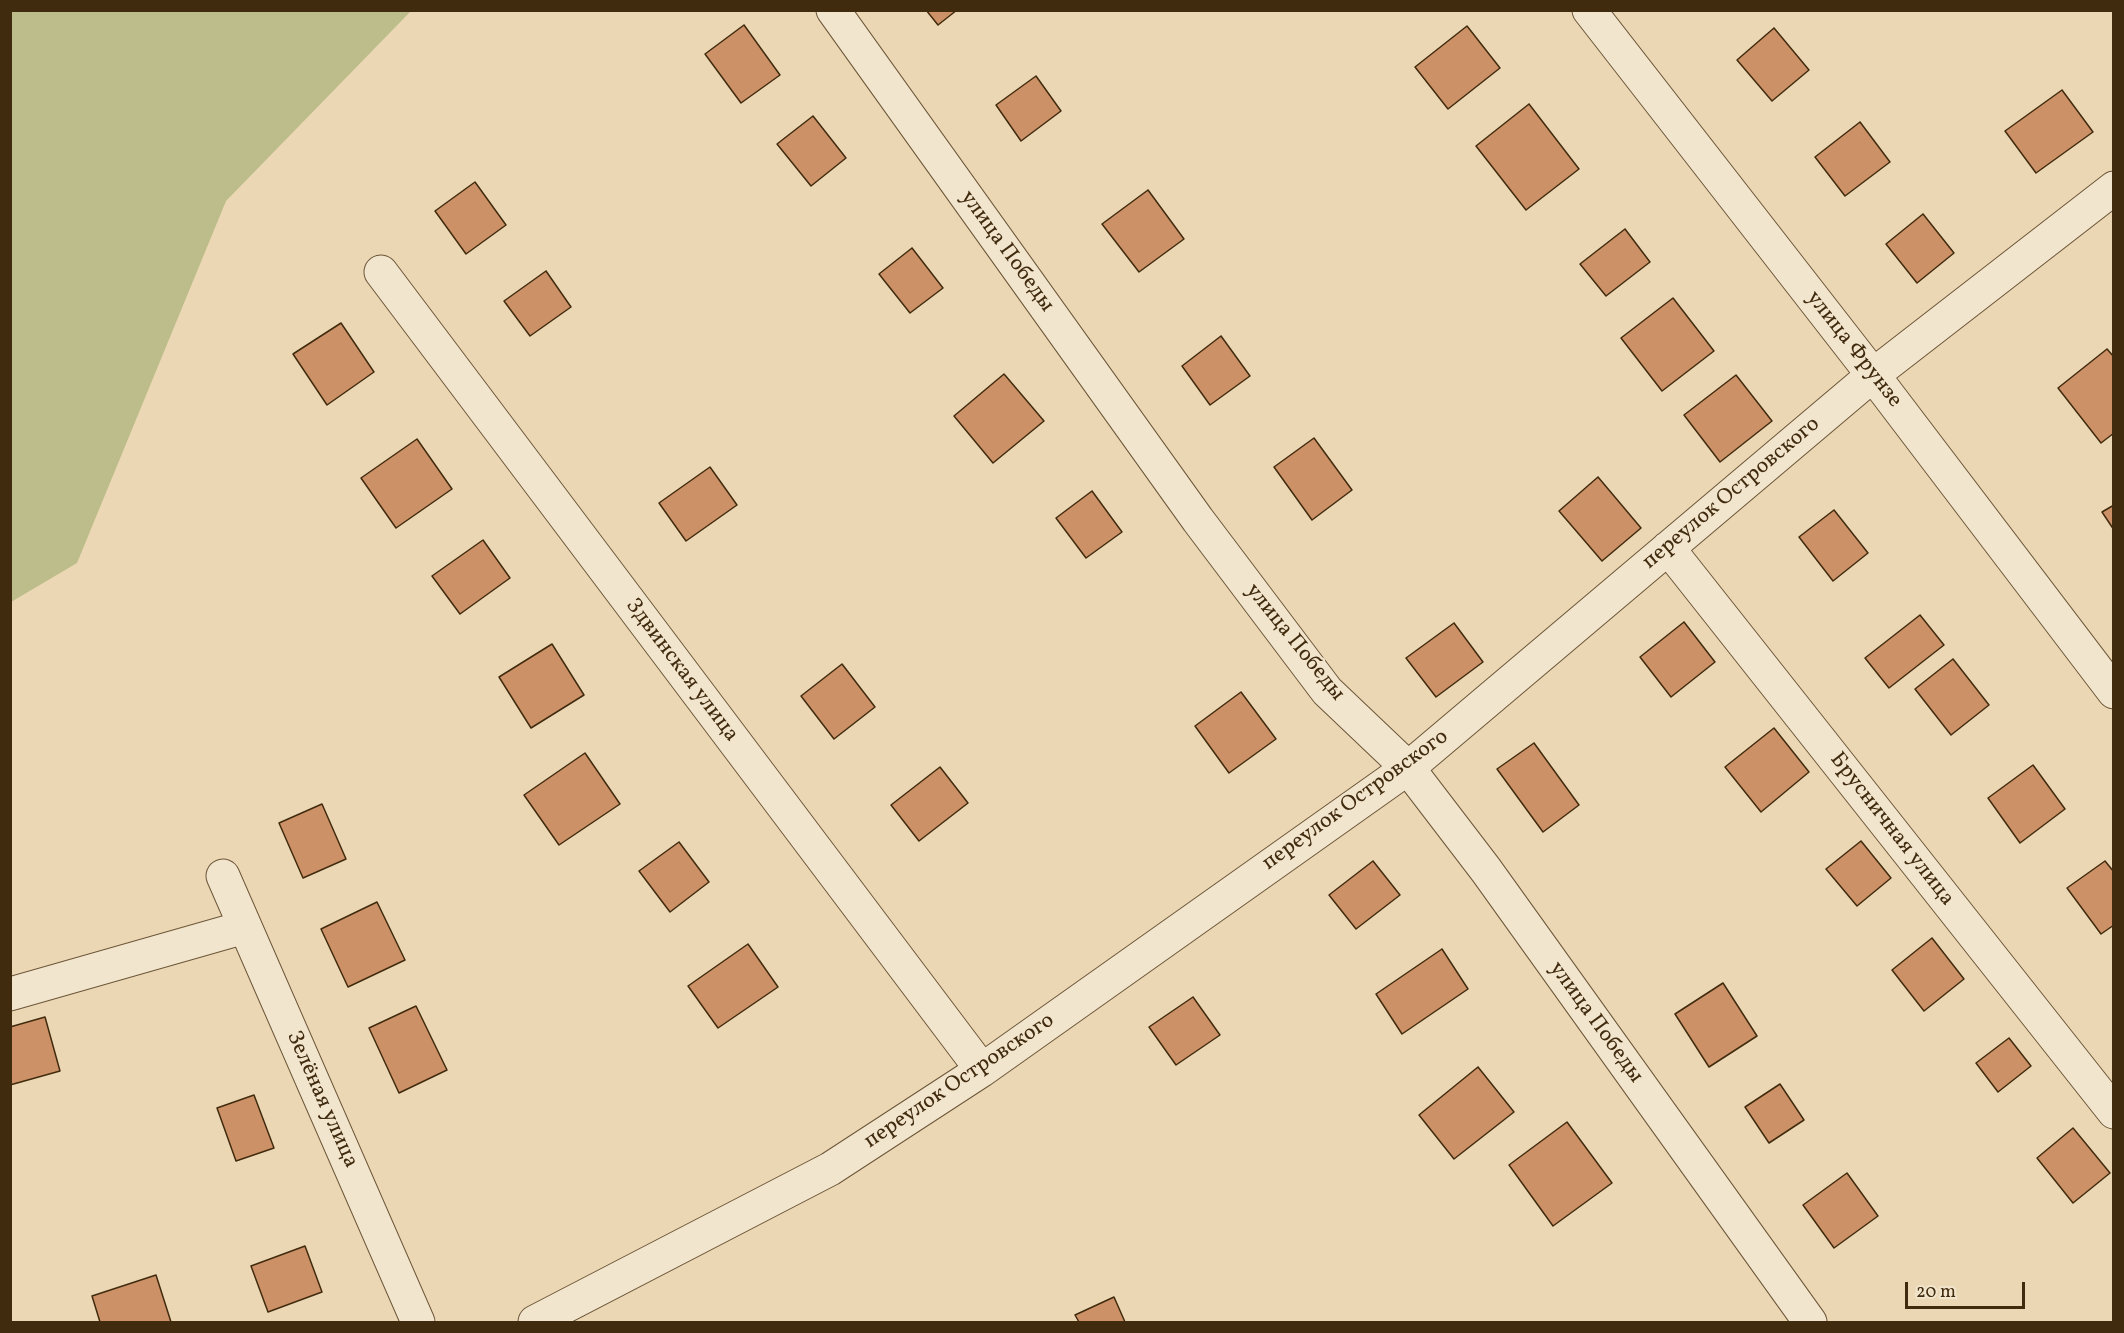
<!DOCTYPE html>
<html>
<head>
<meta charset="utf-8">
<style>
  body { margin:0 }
  #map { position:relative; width:2124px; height:1333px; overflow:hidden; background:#ebd7b4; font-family:Vollkorn,serif }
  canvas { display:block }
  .frame { position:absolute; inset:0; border:12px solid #412b0e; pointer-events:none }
  .scale { position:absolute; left:1905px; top:1282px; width:120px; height:27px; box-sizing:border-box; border:3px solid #412b0e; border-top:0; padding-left:8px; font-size:18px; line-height:21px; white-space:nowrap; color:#412b0e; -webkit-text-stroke:4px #f2e5ce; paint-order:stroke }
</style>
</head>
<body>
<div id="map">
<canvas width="2124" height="1333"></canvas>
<div class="frame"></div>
<div class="scale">20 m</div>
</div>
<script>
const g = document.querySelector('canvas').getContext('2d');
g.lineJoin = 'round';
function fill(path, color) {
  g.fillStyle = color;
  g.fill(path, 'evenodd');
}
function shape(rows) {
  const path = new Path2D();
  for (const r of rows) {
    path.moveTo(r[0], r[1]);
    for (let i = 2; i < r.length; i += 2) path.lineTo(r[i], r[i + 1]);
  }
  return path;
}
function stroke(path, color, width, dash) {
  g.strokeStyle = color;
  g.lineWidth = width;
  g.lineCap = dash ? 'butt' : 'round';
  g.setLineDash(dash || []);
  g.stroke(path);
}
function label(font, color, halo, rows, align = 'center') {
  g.font = font + ' Vollkorn,serif';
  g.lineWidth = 4.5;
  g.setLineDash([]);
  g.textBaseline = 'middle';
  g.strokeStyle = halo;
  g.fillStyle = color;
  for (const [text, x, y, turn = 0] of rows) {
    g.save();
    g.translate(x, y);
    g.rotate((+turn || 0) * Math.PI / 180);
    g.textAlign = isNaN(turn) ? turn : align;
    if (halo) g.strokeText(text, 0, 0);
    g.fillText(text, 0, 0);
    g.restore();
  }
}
fill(shape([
  [11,10,411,11,226,201,77,563,11,602]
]), '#bcbd8a');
const building = shape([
  [926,10,957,10,938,25,926,10],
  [744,25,780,75,741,103,705,54,744,25],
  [1467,26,1500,68,1448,109,1415,67,1467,26],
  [1774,28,1809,70,1772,101,1737,60,1774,28],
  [1036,76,1061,111,1021,141,996,105,1036,76],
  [2062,90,2093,132,2036,173,2005,131,2062,90],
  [1529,104,1579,169,1526,210,1476,146,1529,104],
  [813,116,846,158,811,186,777,144,813,116],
  [1860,122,1890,162,1845,196,1815,157,1860,122],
  [475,182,506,225,466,254,435,211,475,182],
  [1148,190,1184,239,1139,272,1102,224,1148,190],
  [1923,214,1954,253,1917,283,1886,244,1923,214],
  [1625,229,1650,262,1606,296,1580,264,1625,229],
  [912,248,943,288,910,313,879,274,912,248],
  [546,271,571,307,530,336,504,301,546,271],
  [1673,298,1714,351,1662,391,1621,338,1673,298],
  [341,323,374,372,327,405,293,354,341,323],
  [1221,336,1250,376,1210,405,1182,366,1221,336],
  [2107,349,2114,357,2114,433,2101,443,2058,388,2107,349],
  [1004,374,1044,421,993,463,954,416,1004,374],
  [1736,375,1772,421,1720,462,1684,415,1736,375],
  [1314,438,1352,490,1312,520,1274,467,1314,438],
  [417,439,452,489,396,528,361,478,417,439],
  [710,467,737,505,686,541,659,503,710,467],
  [1598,477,1641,528,1602,561,1559,511,1598,477],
  [1092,491,1122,532,1086,558,1056,518,1092,491],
  [2114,505,2114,530,2102,512,2114,505],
  [1834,510,1868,553,1833,581,1799,537,1834,510],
  [483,540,510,578,460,614,432,576,483,540],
  [1920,615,1944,645,1889,688,1865,658,1920,615],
  [1684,622,1715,662,1671,697,1640,657,1684,622],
  [1454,623,1483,662,1436,697,1406,658,1454,623],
  [552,644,584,695,531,728,499,677,552,644],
  [1953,659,1989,705,1951,735,1915,689,1953,659],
  [842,664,875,707,834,739,801,696,842,664],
  [1241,692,1276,739,1229,773,1195,726,1241,692],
  [1774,728,1809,772,1761,812,1725,767,1774,728],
  [1534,743,1579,805,1543,832,1497,769,1534,743],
  [585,753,620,804,559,845,524,795,585,753],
  [2033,765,2065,809,2020,843,1988,798,2033,765],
  [940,767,968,803,919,841,891,805,940,767],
  [322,804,346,859,303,878,279,823,322,804],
  [1861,841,1891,878,1857,906,1826,869,1861,841],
  [679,842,709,882,670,912,639,871,679,842],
  [1373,861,1400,895,1356,929,1329,895,1373,861],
  [2105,861,2114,872,2114,925,2101,934,2067,888,2105,861],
  [377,902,405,960,348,987,321,929,377,902],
  [1932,938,1964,979,1924,1011,1892,970,1932,938],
  [748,944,778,987,718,1028,688,986,748,944],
  [1442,949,1468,989,1402,1034,1376,994,1442,949],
  [1723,983,1757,1036,1709,1067,1675,1014,1723,983],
  [1193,997,1220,1035,1176,1065,1149,1027,1193,997],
  [416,1006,447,1070,399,1093,369,1028,416,1006],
  [45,1017,60,1071,10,1085,10,1027,45,1017],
  [2009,1038,2031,1066,1998,1092,1976,1063,2009,1038],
  [1478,1067,1514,1112,1454,1159,1419,1115,1478,1067],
  [1780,1084,1804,1120,1769,1143,1745,1107,1780,1084],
  [254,1095,274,1148,236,1161,217,1108,254,1095],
  [1567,1122,1612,1183,1553,1226,1509,1165,1567,1122],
  [2073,1128,2110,1173,2073,1203,2037,1158,2073,1128],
  [1847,1173,1878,1216,1834,1248,1803,1205,1847,1173],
  [305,1246,322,1292,268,1312,251,1266,305,1246],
  [156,1275,171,1322,100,1322,92,1296,156,1275],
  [1114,1297,1125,1322,1079,1322,1075,1315,1114,1297]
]);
fill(building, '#cd9167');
stroke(building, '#412b0e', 1.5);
const minor = shape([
  [833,10,1198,520,1327,691,1408,768,1486,870,1810,1322],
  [1589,10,1873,375,2114,692],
  [381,272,982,1070],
  [1668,548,2114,1112],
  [223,876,418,1322],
  [10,994,245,927],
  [535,1322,830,1169,982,1070,1408,768,1873,375,2114,188]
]);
stroke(minor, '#6c5638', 35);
stroke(minor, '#f2e5ce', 33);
label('22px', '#412b0e', '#f2e5ce', [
  ["улица Победы",1006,252,54],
  ["улица Фрунзе",1853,350,52],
  ["переулок Островского",1732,494,-40],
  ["улица Победы",1294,643,51],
  ["Здвинская улица",681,671,53],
  ["переулок Островского",1356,801,-36],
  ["Брусничная улица",1891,830,52],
  ["улица Победы",1595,1023,54],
  ["переулок Островского",960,1082,-34],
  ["Зелёная улица",321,1100,66]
]);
</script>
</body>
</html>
